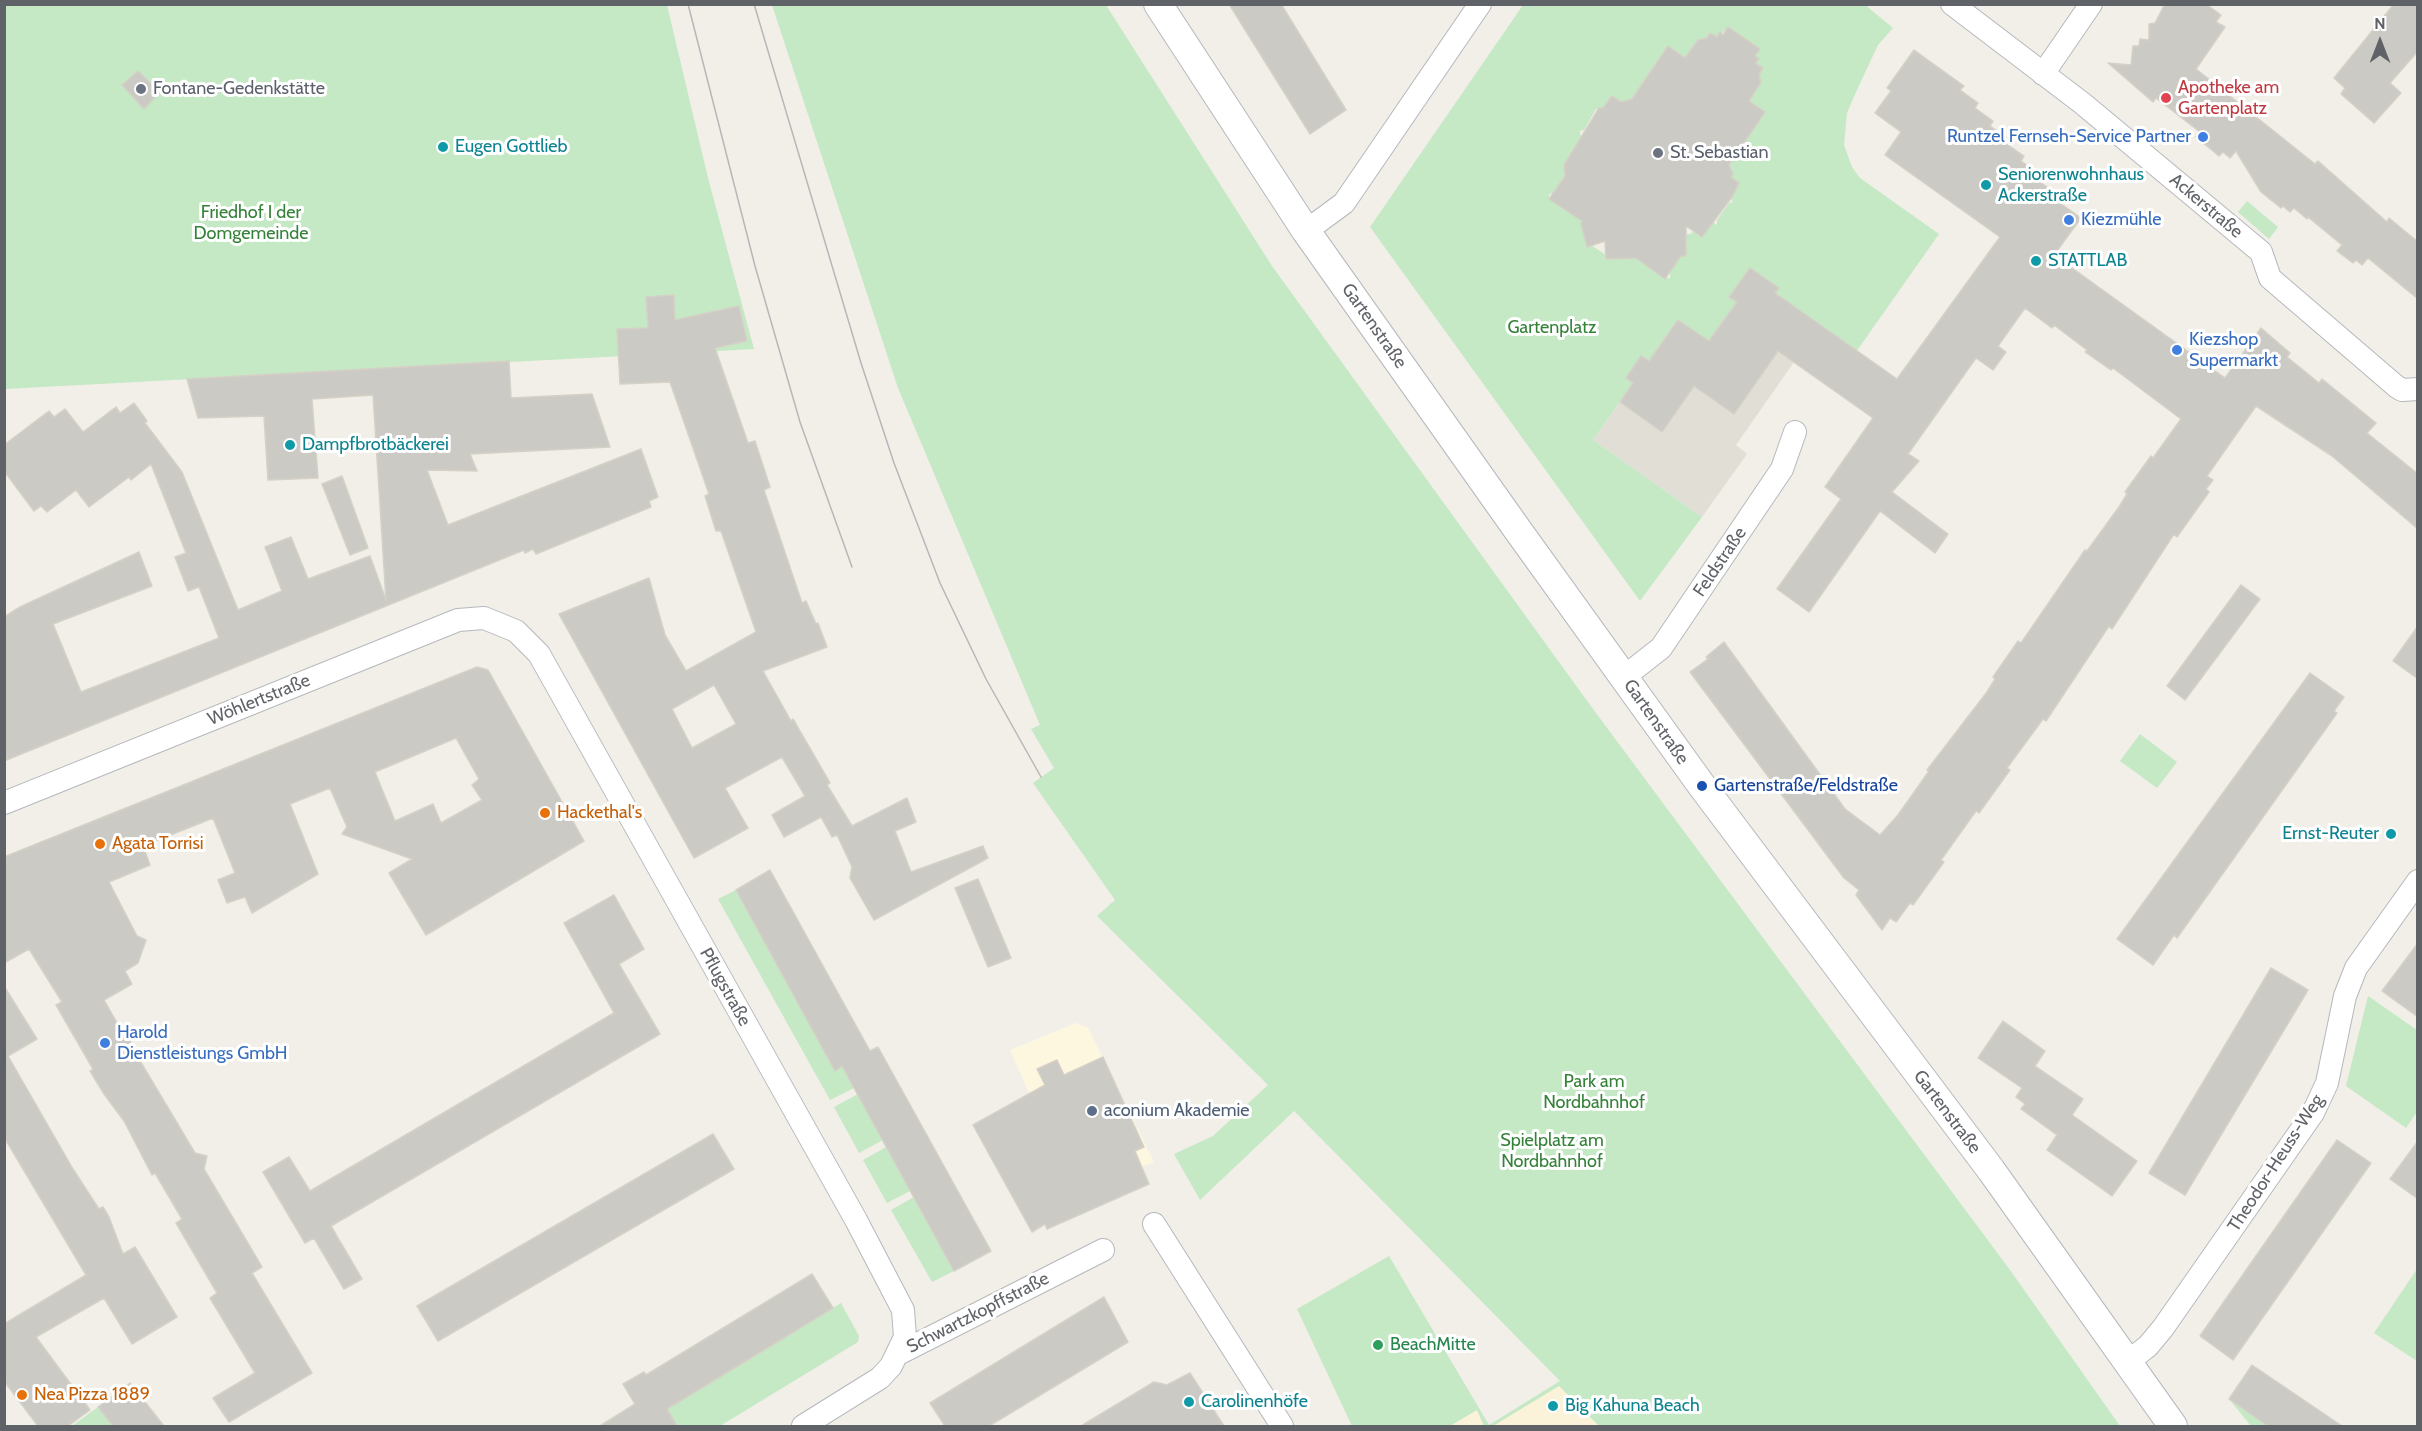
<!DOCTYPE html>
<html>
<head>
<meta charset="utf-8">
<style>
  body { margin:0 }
  #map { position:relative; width:2422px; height:1431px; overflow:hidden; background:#f1efe8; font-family:Cabin,sans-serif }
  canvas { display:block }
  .frame { position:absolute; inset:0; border:6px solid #5f6368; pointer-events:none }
  .north { position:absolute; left:2350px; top:12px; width:60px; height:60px; -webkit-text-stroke:4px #fff; paint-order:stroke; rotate:0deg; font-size:16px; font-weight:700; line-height:24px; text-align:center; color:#5f6368 }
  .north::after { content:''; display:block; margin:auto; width:21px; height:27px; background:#5f6368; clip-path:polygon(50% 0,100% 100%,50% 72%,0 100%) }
</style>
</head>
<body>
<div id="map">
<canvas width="2422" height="1431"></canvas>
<div class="frame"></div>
<div class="north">N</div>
</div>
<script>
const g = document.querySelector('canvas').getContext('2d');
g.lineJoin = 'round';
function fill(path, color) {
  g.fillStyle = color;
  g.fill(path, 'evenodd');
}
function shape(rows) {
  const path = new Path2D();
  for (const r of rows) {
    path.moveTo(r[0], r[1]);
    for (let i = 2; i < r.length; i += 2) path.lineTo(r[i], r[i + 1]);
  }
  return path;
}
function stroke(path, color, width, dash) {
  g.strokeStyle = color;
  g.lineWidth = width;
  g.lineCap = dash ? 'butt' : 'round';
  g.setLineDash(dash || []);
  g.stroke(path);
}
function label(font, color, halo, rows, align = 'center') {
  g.font = font + ' Cabin,sans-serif';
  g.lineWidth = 6;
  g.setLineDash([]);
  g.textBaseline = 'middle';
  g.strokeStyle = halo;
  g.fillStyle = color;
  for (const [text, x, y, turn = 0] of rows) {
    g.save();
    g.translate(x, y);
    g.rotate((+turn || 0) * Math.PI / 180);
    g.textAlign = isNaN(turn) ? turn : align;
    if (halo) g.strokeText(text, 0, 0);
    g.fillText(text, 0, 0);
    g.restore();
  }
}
fill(shape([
  [1076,1023,1088,1028,1154,1162,1142,1167,1149,1184,1094,1209,1091,1202,1080,1207,1010,1050]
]), '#fef7e0');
fill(shape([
  [1750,268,1779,288,1766,343,1794,362,1736,445,1747,454,1702,517,1593,440,1678,320,1729,297]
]), '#e1ded6');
fill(shape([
  [1864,4,1893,28,1878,45,1856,92,1847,113,1844,145,1852,167,1860,178,1939,234,1856,352,1774,293,1778,287,1750,268,1729,296,1737,302,1709,341,1678,320,1649,361,1641,356,1626,378,1633,383,1593,440,1702,517,1640,601,1370,227,1523,5],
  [1728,28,1760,49,1755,56,1759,59,1755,63,1761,82,1755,92,1748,90,1749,101,1765,113,1727,164,1731,167,1731,177,1739,183,1730,198,1733,202,1729,203,1717,220,1717,225,1710,220,1702,237,1693,231,1691,234,1684,234,1670,272,1670,278,1666,278,1666,274,1640,257,1611,256,1611,259,1607,259,1606,255,1591,245,1584,219,1579,219,1577,214,1566,210,1562,208,1564,205,1549,198,1549,194,1553,193,1565,176,1565,170,1584,135,1580,135,1580,131,1584,130,1596,109,1603,113,1612,96,1621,102,1631,99,1635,101,1668,47,1685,58,1698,40,1707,38,1710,33,1717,37],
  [5,5,667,5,708,178,754,349,5,389],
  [772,5,1106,5,1272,266,1593,709,2010,1270,2120,1426,1352,1426,1297,1309,1389,1256,1489,1425,1560,1381,1294,1111,1200,1200,1174,1154,1213,1136,1268,1085,1097,916,1115,900,1033,783,1054,768,1031,729,1040,725,898,388],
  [2247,201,2278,227,2269,239,2238,212],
  [2140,734,2177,762,2157,788,2120,761],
  [736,890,835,1070,842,1066,854,1088,830,1100,718,899],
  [2368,996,2417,1030,2417,1112,2406,1128,2346,1086],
  [858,1094,883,1140,859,1153,834,1107],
  [886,1147,910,1191,887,1203,863,1160],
  [914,1197,954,1271,932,1282,891,1210],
  [2417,1269,2418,1361,2417,1361,2374,1333],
  [841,1303,859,1336,858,1342,720,1426,677,1426,667,1409],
  [2229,1399,2268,1426,2251,1426],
  [98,1407,113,1426,72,1426]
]), '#c5e8c5');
fill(shape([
  [1559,1386,1599,1426,1493,1426],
  [1477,1410,1484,1426,1450,1426]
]), '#fbf3d9');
const building = shape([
  [1229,4,1281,4,1346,110,1310,134,1229,4],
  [2165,4,2206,4,2221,15,2216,22,2225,27,2196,69,2315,164,2318,161,2387,222,2389,218,2418,242,2418,299,2368,258,2362,265,2356,260,2353,263,2337,251,2342,245,2308,217,2307,219,2294,208,2290,212,2283,206,2281,208,2261,192,2236,151,2230,158,2223,152,2219,156,2196,137,2200,132,2156,98,2153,102,2108,63,2131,65,2133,46,2139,46,2140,39,2149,40,2149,24,2155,23,2165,4],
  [2394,4,2418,4,2418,51,2390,83,2401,93,2374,123,2341,94,2345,88,2334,78,2394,4],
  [1728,27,1760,49,1755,56,1759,59,1755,63,1763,68,1759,74,1761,82,1749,101,1765,112,1729,165,1733,174,1731,177,1739,183,1732,197,1702,237,1686,226,1686,256,1681,256,1665,279,1636,258,1606,259,1605,241,1587,247,1581,224,1582,221,1549,199,1565,176,1564,165,1599,108,1603,108,1612,96,1621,102,1632,99,1668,46,1685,58,1698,40,1707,38,1710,33,1717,37,1720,32,1723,35,1728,27],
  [1914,50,1964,86,1960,90,1978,103,1975,108,1993,121,1990,126,2008,139,2005,143,2024,156,2021,161,2039,174,2036,179,2054,192,2050,196,2081,218,2054,255,2225,378,2261,328,2290,353,2287,357,2319,383,2322,379,2376,423,2367,433,2418,474,2418,529,2332,456,2256,406,2207,476,2213,480,2206,489,2209,492,2177,537,2174,534,2112,629,2109,626,2046,721,2043,719,2007,768,2010,770,1979,813,1976,811,1941,860,1944,862,1913,905,1910,903,1896,922,1890,918,1882,930,1856,895,1859,890,1844,878,1690,672,1708,659,1706,657,1724,642,1845,809,1880,835,1898,815,1929,771,1927,770,1987,692,1995,679,1993,677,2018,641,2021,643,2085,550,2087,551,2119,507,2127,494,2125,492,2151,456,2153,458,2181,419,2113,368,2111,370,2085,352,2087,350,2054,325,2052,328,2025,308,1998,346,2006,352,1993,370,1976,358,1908,454,1919,461,1892,492,1948,534,1935,553,1880,511,1809,612,1777,589,1841,499,1825,487,1873,418,1778,351,1734,414,1694,386,1662,432,1620,402,1633,383,1626,378,1641,356,1649,361,1678,320,1709,341,1737,302,1729,297,1750,268,1779,288,1775,293,1897,379,2000,237,1885,155,1901,132,1875,113,1891,91,1887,88,1914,50],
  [138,71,160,92,144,109,122,85,138,71],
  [674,295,675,320,739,306,747,341,715,348,748,443,755,441,770,487,764,490,802,603,806,601,816,624,818,623,827,647,763,671,791,721,793,719,830,783,827,785,852,826,907,798,916,822,895,831,911,872,983,846,988,858,874,920,850,878,852,867,837,835,832,837,821,817,784,837,772,815,805,796,782,757,725,788,748,828,694,858,559,614,649,578,665,635,686,671,756,632,721,531,716,531,705,496,709,494,670,382,620,384,617,329,648,328,646,297,674,295],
  [714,685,736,724,692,748,672,709,714,685],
  [509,361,511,398,592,394,610,447,470,454,477,471,427,470,448,525,641,449,658,497,649,501,651,507,536,554,533,549,525,553,524,550,4,761,4,617,20,607,139,552,152,586,53,624,81,692,219,638,199,587,188,591,175,557,186,553,151,464,131,480,129,477,89,507,76,490,47,512,41,506,34,511,4,471,4,445,49,411,54,417,65,409,83,432,116,407,120,413,134,403,147,421,145,423,182,472,238,610,282,591,265,547,291,537,308,579,370,556,386,600,373,395,312,399,318,478,268,480,264,416,198,418,187,379,509,361],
  [342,476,368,548,350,555,322,484,342,476],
  [2241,585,2260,599,2185,700,2167,686,2241,585],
  [2418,626,2418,679,2393,661,2418,626],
  [477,667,488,670,584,841,426,935,389,873,412,859,342,834,347,827,330,788,290,804,318,874,252,913,245,897,227,903,218,880,235,873,213,818,143,846,150,865,109,882,137,936,146,940,138,963,125,971,132,984,104,1000,120,1028,133,1031,130,1044,195,1153,207,1156,204,1169,262,1267,252,1273,312,1373,229,1422,213,1398,255,1373,210,1298,217,1293,176,1223,182,1219,155,1173,152,1175,124,1121,104,1094,90,1071,93,1069,56,1005,62,1002,29,949,4,963,4,857,477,667],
  [456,738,479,779,472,785,482,800,441,823,433,804,395,821,375,772,456,738],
  [2310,673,2344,697,2334,711,2337,713,2177,938,2174,935,2153,965,2117,939,2310,673],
  [770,870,870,1051,878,1047,991,1251,954,1271,842,1066,835,1071,736,890,770,870],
  [978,879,1011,958,988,967,955,888,978,879],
  [614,895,644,949,619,964,660,1034,331,1226,362,1279,344,1289,314,1238,305,1243,263,1172,289,1157,310,1191,614,1013,564,923,614,895],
  [2418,943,2418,1017,2382,991,2418,943],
  [2271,968,2308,990,2185,1195,2149,1173,2271,968],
  [4,986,37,1039,8,1056,73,1169,99,1209,103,1207,109,1217,123,1254,135,1247,177,1317,132,1344,104,1298,36,1337,90,1410,68,1426,38,1426,4,1381,4,1324,86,1275,4,1137,4,986],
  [2003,1021,2045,1051,2035,1066,2083,1099,2072,1115,2137,1161,2112,1196,2047,1150,2057,1135,2021,1109,2025,1104,2016,1097,2022,1088,1978,1058,2003,1021],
  [1103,1057,1144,1147,1135,1151,1149,1184,1047,1229,1045,1224,1032,1232,973,1125,1045,1085,1037,1069,1057,1060,1064,1075,1103,1057],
  [713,1134,734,1169,438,1341,417,1306,713,1134],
  [2337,1140,2371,1163,2233,1360,2200,1336,2337,1140],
  [2418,1141,2418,1199,2390,1179,2418,1141],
  [812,1274,833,1308,667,1409,677,1426,600,1426,635,1404,623,1384,644,1372,646,1375,812,1274],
  [1104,1297,1128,1342,989,1426,945,1426,930,1403,1104,1297],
  [2252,1365,2286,1388,2342,1426,2268,1426,2229,1399,2252,1365],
  [1190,1373,1224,1426,1081,1426,1154,1382,1167,1385,1190,1373],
  [130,1383,149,1407,164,1426,113,1426,98,1407,130,1383]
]);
fill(building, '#cccac5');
stroke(building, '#d6d1c6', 1.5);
const minor = shape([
  [1952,4,2082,103,2261,252,2270,278,2397,387,2402,390,2418,389],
  [2043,74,2091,4],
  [1306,231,1344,203,1480,4],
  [1624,677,1661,648,1782,469,1795,432],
  [4,803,458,620,484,618,516,631,539,654,856,1220,903,1310,905,1337,891,1366,880,1378,803,1426],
  [1154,1224,1282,1426],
  [898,1354,1103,1250],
  [2129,1361,2148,1346,2163,1328,2313,1113,2327,1083,2345,996,2356,968,2418,881]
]);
const tertiary = shape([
  [1158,4,1306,231,1517,529,1702,786,1991,1170,2173,1426]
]);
stroke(minor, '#b5b8bc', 24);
stroke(tertiary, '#b5b8bc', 30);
stroke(minor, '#fff', 22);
stroke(tertiary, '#fff', 28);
stroke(shape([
  [688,4,755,266,800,422,852,567],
  [754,4,861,363,894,463,940,583,986,679,1041,777]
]), '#b6b7b8', 1.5);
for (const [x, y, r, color] of [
  [141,89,6,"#6b7280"],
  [2166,98,6,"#e0444e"],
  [2203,137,6,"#3f7fe0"],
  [443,147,6,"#0f9aa8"],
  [1658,153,6,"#6b7280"],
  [1986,185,6,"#0f9aa8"],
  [2069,220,6,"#3f7fe0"],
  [2036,261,6,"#0f9aa8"],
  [2177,350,6,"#3f7fe0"],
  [290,445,6,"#0f9aa8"],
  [1702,786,6,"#1a4fb4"],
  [545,813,6,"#e8710a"],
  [2391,834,6,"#0f9aa8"],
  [100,844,6,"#e8710a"],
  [105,1043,6,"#3f7fe0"],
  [1092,1111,6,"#5c6f8a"],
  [1378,1345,6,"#2e9e5b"],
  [22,1395,6,"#e8710a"],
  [1189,1402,6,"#0f9aa8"],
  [1553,1406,6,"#0f9aa8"]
]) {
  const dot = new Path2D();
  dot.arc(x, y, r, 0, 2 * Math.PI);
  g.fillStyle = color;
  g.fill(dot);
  stroke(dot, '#fff', 2);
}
label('18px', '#be3a42', '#fff', [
  ["Apotheke am",2178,88],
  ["Gartenplatz",2178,109]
], 'left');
label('18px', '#5b616d', '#fff', [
  ["Fontane-Gedenkstätte",153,89],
  ["St. Sebastian",1670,153]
], 'left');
label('18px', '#366cbe', '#fff', [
  ["Runtzel Fernseh-Service Partner",2191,137,"right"],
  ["Kiezmühle",2081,220],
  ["Kiezshop",2189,340],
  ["Supermarkt",2189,361],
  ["Harold",117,1033],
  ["Dienstleistungs GmbH",117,1054]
], 'left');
label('18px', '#0d838f', '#fff', [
  ["Eugen Gottlieb",455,147],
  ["Seniorenwohnhaus",1998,175],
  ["Ackerstraße",1998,196],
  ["STATTLAB",2048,261],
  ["Dampfbrotbäckerei",302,445],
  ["Ernst-Reuter",2379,834,"right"],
  ["Carolinenhöfe",1201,1402],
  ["Big Kahuna Beach",1565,1406]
], 'left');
label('18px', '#5f6368', '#fff', [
  ["Ackerstraße",2206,206,40],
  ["Gartenstraße",1374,326,55],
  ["Feldstraße",1720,562,-56],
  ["Wöhlertstraße",259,700,-22],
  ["Gartenstraße",1656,722,55],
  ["Pflugstraße",725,987,61],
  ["Gartenstraße",1947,1112,53],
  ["Theodor-Heuss-Weg",2276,1163,-57],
  ["Schwartzkopffstraße",978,1313,-27]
]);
label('18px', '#348238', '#fff', [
  ["Friedhof I der",251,213],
  ["Domgemeinde",251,234],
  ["Gartenplatz",1552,328],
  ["Park am",1594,1082],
  ["Nordbahnhof",1594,1103],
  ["Spielplatz am",1552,1141],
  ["Nordbahnhof",1552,1162]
]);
label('18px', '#164399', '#fff', [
  ["Gartenstraße/Feldstraße",1714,786]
], 'left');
label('18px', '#c56008', '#fff', [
  ["Hackethal's",557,813],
  ["Agata Torrisi",112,844],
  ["Nea Pizza 1889",34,1395]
], 'left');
label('18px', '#4e5e75', '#fff', [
  ["aconium Akademie",1104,1111]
], 'left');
label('18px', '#27864d', '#fff', [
  ["BeachMitte",1390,1345]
], 'left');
</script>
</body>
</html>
